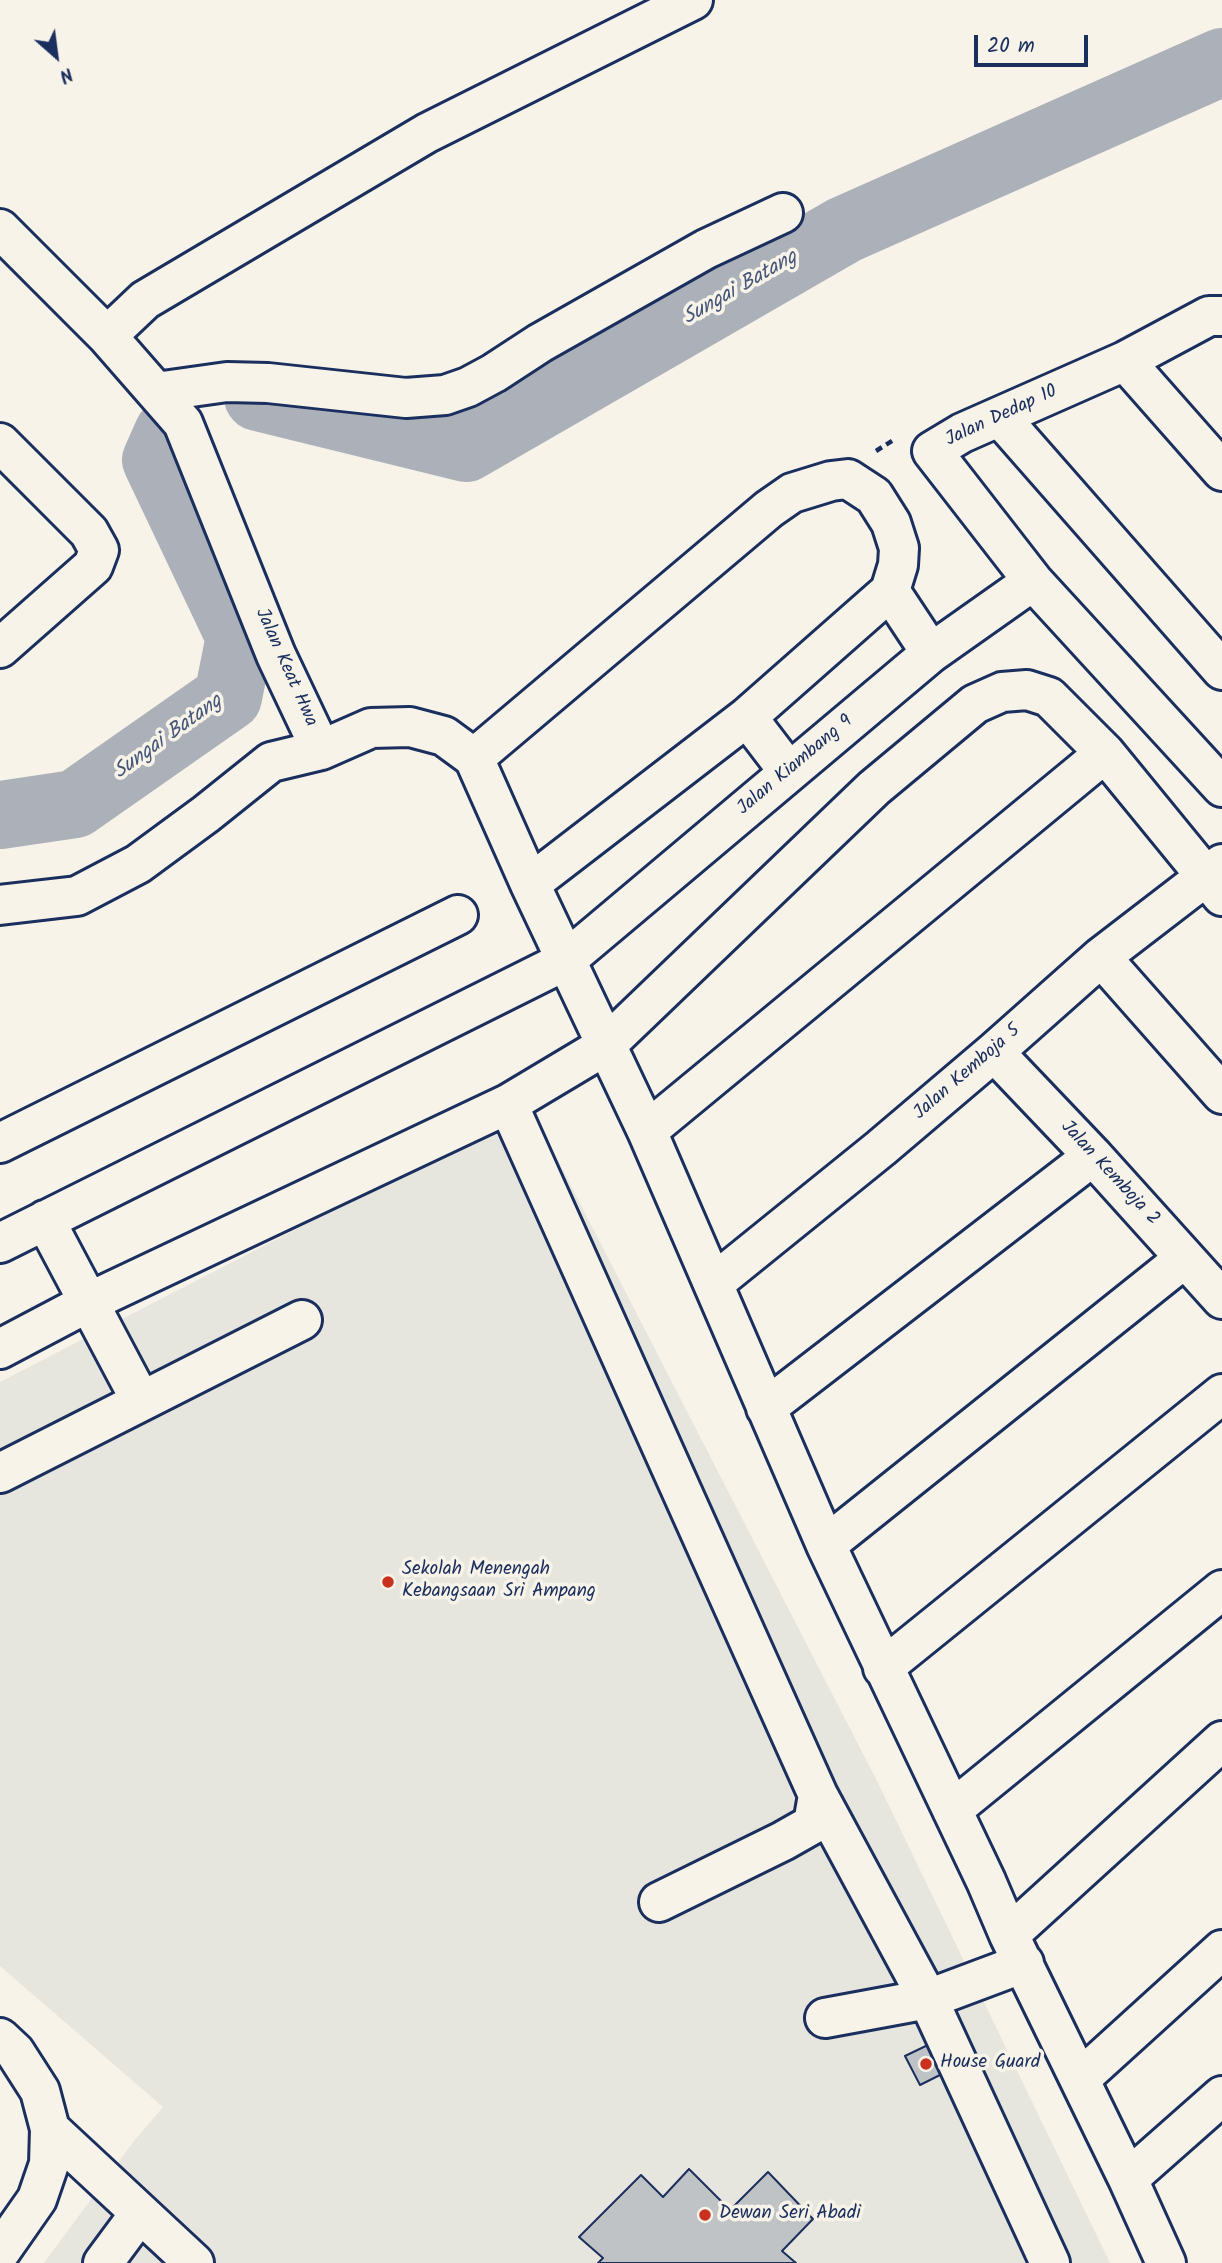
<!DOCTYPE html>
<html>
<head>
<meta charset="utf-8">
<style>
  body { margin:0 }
  #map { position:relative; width:1222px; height:2263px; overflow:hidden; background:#f7f3e8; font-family:Kalam,sans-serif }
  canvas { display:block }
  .north { position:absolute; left:21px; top:21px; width:70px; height:70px; -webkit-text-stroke:5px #f7f3e8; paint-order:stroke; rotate:152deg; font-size:19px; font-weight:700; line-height:28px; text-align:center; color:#1b2f5e }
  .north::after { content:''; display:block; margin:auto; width:24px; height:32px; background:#1b2f5e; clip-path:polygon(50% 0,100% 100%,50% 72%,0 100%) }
  .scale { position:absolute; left:974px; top:35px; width:114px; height:32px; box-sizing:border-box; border:4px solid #1b2f5e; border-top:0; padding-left:9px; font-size:21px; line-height:24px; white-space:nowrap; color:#1b2f5e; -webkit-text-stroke:5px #f7f3e8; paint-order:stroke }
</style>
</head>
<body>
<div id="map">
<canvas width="1222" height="2263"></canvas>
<div class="north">N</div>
<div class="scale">20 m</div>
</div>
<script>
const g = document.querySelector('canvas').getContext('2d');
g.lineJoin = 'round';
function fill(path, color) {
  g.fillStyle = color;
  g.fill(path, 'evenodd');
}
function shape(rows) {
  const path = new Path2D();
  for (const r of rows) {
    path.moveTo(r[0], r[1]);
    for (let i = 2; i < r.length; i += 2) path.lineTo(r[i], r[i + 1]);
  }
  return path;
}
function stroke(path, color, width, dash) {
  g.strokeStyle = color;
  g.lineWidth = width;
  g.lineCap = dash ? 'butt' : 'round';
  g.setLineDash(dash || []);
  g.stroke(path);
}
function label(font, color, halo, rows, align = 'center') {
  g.font = font + ' Kalam,sans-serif';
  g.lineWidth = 7;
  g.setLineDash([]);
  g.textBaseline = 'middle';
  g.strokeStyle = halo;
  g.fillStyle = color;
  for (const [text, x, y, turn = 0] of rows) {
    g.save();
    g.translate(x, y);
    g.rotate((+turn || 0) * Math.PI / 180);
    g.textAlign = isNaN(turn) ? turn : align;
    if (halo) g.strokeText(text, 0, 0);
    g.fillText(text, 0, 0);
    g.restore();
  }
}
fill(shape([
  [531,1108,878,1783,1110,2263,44,2263,134,2141,163,2107,0,1966,0,1382]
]), '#e6e5de');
stroke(shape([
  [258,397,466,448,844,230,1222,62],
  [0,815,75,804,228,697,240,637,156,460,168,433]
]), '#acb0b9', 68);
const building = shape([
  [932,2043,946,2072,920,2085,905,2056,932,2043],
  [689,2169,730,2210,768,2172,813,2219,782,2251,796,2263,598,2263,603,2258,579,2237,641,2175,663,2197,689,2169]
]);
fill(building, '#c0c3c5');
stroke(building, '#1b2f5e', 2);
const minor = shape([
  [0,229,107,336,183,423,276,655,321,750,271,762,206,814,138,864,77,896,0,905],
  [1222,316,1209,316,1125,361,962,433,932,451,1033,581,1222,787],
  [107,336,145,300,427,133,693,0],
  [1125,361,1222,471],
  [156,392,227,382,268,383,406,398,445,395,468,387,494,373,540,343,706,249,783,213],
  [1000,417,1222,670],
  [0,443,89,532,99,550,93,566,0,648],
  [890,591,931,653],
  [747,717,789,772],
  [321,750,371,728,410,727,444,736,474,758,530,884,647,1131,826,1545,986,1881,1009,1935,1128,2179,1166,2263],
  [474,758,769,509,792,493,831,481,848,479,874,496,891,523,899,548,898,565,890,591,747,717,530,884],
  [1101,957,1222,1094],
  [994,1052,1093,1156,1222,1299],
  [508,1104,818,1795,813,1824,783,1841,659,1902],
  [647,1131,1105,753],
  [0,1143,458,915],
  [45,1220,141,1401],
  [0,1243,565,961,931,653,1033,581],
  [714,1283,881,1148,994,1052,1101,957,1222,864],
  [0,1349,89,1302,508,1104,605,1046,874,788,975,704,1002,692,1027,690,1049,697,1105,753,1222,896],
  [766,1408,1093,1156],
  [0,1473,302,1320],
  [826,1545,1185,1258],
  [883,1668,1222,1394],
  [818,1795,928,1999,1050,2263],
  [952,1810,1222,1590],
  [1009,1935,1222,1741],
  [825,2018,928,1999,1024,1963],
  [0,2038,15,2052,40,2091,50,2129,49,2164,37,2199,0,2252],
  [1080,2079,1222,1950],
  [50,2129,194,2263],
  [1128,2179,1222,2096],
  [103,2263,140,2213]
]);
stroke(minor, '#1b2f5e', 44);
stroke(shape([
  [876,451,895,439]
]), '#1b2f5e', 4.5, [7, 5]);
stroke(minor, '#f7f3e8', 38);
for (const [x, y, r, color] of [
  [388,1582,7,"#c8321e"],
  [926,2064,7,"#c8321e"],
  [705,2215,7,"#c8321e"]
]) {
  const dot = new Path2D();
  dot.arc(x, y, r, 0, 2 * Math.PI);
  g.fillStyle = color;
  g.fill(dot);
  stroke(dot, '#f7f3e8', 2.5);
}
label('19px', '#1b2f5e', '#f7f3e8', [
  ["Jalan Dedap 10",1002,417,-25],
  ["Jalan Keat Hwa",285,668,66],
  ["Jalan Kiambang 9",796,766,-40],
  ["Jalan Kemboja 5",968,1073,-41],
  ["Jalan Kemboja 2",1109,1174,47]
]);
label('19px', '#1b2f5e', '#f7f3e8', [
  ["Sekolah Menengah",402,1571],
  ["Kebangsaan Sri Ampang",402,1593],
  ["House Guard",940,2064],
  ["Dewan Seri Abadi",719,2215]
], 'left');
label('italic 21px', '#465679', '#f7f3e8', [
  ["Sungai Batang",741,289,-30],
  ["Sungai Batang",169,738,-36]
]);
</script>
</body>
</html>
